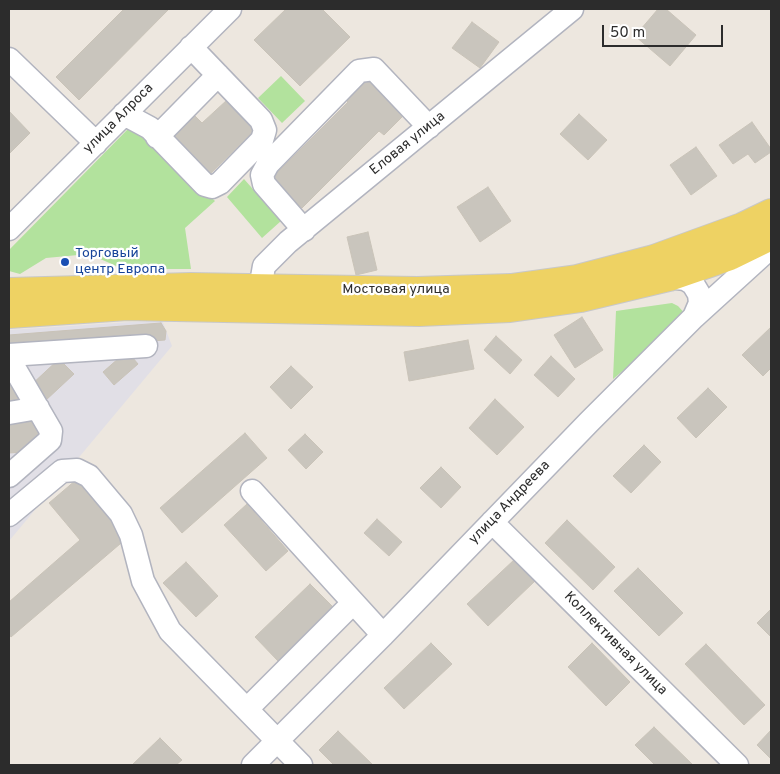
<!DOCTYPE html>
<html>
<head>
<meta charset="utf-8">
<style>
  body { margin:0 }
  #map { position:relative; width:780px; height:774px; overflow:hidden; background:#ede7df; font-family:Overpass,sans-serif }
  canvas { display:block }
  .frame { position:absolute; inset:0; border:10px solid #2c2c2c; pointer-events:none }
  .scale { position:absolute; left:602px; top:25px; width:121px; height:22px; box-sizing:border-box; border:2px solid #2c2c2c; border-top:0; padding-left:6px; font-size:15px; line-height:18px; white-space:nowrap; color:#2c2c2c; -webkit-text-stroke:4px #fff; paint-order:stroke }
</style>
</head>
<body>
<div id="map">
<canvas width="780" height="774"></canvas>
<div class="frame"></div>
<div class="scale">50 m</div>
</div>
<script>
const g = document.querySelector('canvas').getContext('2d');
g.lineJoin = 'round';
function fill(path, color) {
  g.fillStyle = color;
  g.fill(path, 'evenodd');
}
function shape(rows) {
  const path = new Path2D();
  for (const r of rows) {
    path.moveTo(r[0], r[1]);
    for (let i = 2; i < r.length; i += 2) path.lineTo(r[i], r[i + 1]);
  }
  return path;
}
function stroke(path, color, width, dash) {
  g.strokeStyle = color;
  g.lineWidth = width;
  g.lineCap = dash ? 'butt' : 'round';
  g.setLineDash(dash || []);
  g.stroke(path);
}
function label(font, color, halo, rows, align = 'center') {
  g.font = font + ' Overpass,sans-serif';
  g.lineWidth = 4.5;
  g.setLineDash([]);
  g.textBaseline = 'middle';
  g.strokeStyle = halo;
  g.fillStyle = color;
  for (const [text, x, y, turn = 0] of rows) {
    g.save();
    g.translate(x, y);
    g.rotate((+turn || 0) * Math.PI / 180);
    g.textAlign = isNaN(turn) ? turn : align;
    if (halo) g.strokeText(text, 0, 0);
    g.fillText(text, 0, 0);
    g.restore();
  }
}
fill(shape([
  [162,320,172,346,9,541,9,330]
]), '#e1dfe6');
fill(shape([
  [281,76,305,101,282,123,258,98],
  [137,127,215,201,185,228,191,269,123,269,89,254,46,258,20,274,9,271,9,250,128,129],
  [244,179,281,221,262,238,227,197],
  [672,303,678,306,688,317,613,379,616,311]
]), '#b2e29d');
const building = shape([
  [124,9,169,9,79,100,56,77,124,9],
  [286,9,322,9,350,37,300,86,254,40,286,9],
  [658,9,666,9,696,35,670,66,635,36,658,9],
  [472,22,499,42,480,68,452,48,472,22],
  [367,78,404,115,384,135,379,131,302,208,272,178,348,102,346,100,367,78],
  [227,100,256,129,209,175,170,135,192,113,202,123,227,100],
  [9,111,30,133,9,154,9,111],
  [579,114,607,140,588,160,560,134,579,114],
  [752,122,771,149,771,152,755,163,748,154,733,164,719,145,752,122],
  [696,147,717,176,691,195,670,165,696,147],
  [488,187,511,221,480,242,457,207,488,187],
  [368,232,377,270,356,275,347,237,368,232],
  [582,317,603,350,575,368,554,335,582,317],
  [161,323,166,331,165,340,9,352,9,335,161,323],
  [771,327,771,368,763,376,742,355,771,327],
  [496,336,522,360,510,374,484,350,496,336],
  [468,340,474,369,409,381,404,352,468,340],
  [127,351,138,364,114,385,103,372,127,351],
  [551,356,575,379,558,397,534,375,551,356],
  [59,359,74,374,45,401,30,386,59,359],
  [291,366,313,387,291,409,270,387,291,366],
  [19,384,22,402,9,404,9,386,19,384],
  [708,388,727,407,696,438,677,418,708,388],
  [495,399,524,427,497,455,469,428,495,399],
  [9,420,31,420,44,436,24,452,9,453,9,420],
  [245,433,267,458,182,533,160,508,245,433],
  [305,434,323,452,306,469,288,450,305,434],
  [644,445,661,462,631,493,613,476,644,445],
  [441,467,461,487,441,508,420,488,441,467],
  [76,480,127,538,11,637,9,634,9,602,80,540,49,503,76,480],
  [247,504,288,551,266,571,224,525,247,504],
  [377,519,402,542,389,556,364,533,377,519],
  [567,520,615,567,593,590,545,543,567,520],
  [515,559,535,581,488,626,467,604,515,559],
  [186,562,218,596,196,617,163,583,186,562],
  [638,568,683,613,659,636,614,591,638,568],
  [310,584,334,608,278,661,255,637,310,584],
  [771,609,771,637,757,623,771,609],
  [431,643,452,664,404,709,384,688,431,643],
  [592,643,630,682,606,706,568,667,592,643],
  [706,644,765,705,744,725,685,664,706,644],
  [654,727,693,765,655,765,635,745,654,727],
  [771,730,771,759,757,745,771,730],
  [338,731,373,765,334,765,319,750,338,731],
  [160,738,182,760,176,765,132,765,160,738]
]);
fill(building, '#c9c5bd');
stroke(building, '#c9c3b8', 1);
const minor = shape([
  [9,59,96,143],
  [124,114,150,128,205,185,212,187,220,183,262,140,265,130,261,120,191,47],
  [157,137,218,75],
  [9,229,230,9],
  [304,230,264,184,262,175,268,164,359,71,374,69,429,127],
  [669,277,685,279,693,284,699,294,700,303,694,317],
  [260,289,264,266,288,242,572,9],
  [9,355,146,346],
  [9,362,15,369,51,431,50,440,9,476],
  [9,413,38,408],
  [252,491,383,635],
  [9,515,62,471,77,470,89,476,121,514,131,535,143,581,170,631,301,765],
  [492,522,737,765],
  [247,709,353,603],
  [253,765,383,635,589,422,694,317,771,247]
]);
const major = shape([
  [9,292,191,287,417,291,511,288,577,279,654,259,742,227,771,213],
  [9,314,127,306,419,312,510,308,581,298,669,277,730,256,771,236]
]);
stroke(minor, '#b2b4bf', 25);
stroke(major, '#c8c8c8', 30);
stroke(minor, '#fff', 22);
stroke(major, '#eed263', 28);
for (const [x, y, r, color] of [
  [65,262,5,"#1a4fb4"]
]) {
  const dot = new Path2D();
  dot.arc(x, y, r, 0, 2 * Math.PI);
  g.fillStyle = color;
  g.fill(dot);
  stroke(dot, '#fff', 2);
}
label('14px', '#2c2c2c', '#fff', [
  ["улица Алроса",119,119,-45],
  ["Еловая улица",408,144,-39],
  ["Мостовая улица",396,290],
  ["улица Андреева",510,503,-46],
  ["Коллективная улица",615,644,45]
]);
label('14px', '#164399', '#fff', [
  ["Торговый",75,254],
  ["центр Европа",75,270]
], 'left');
</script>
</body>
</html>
